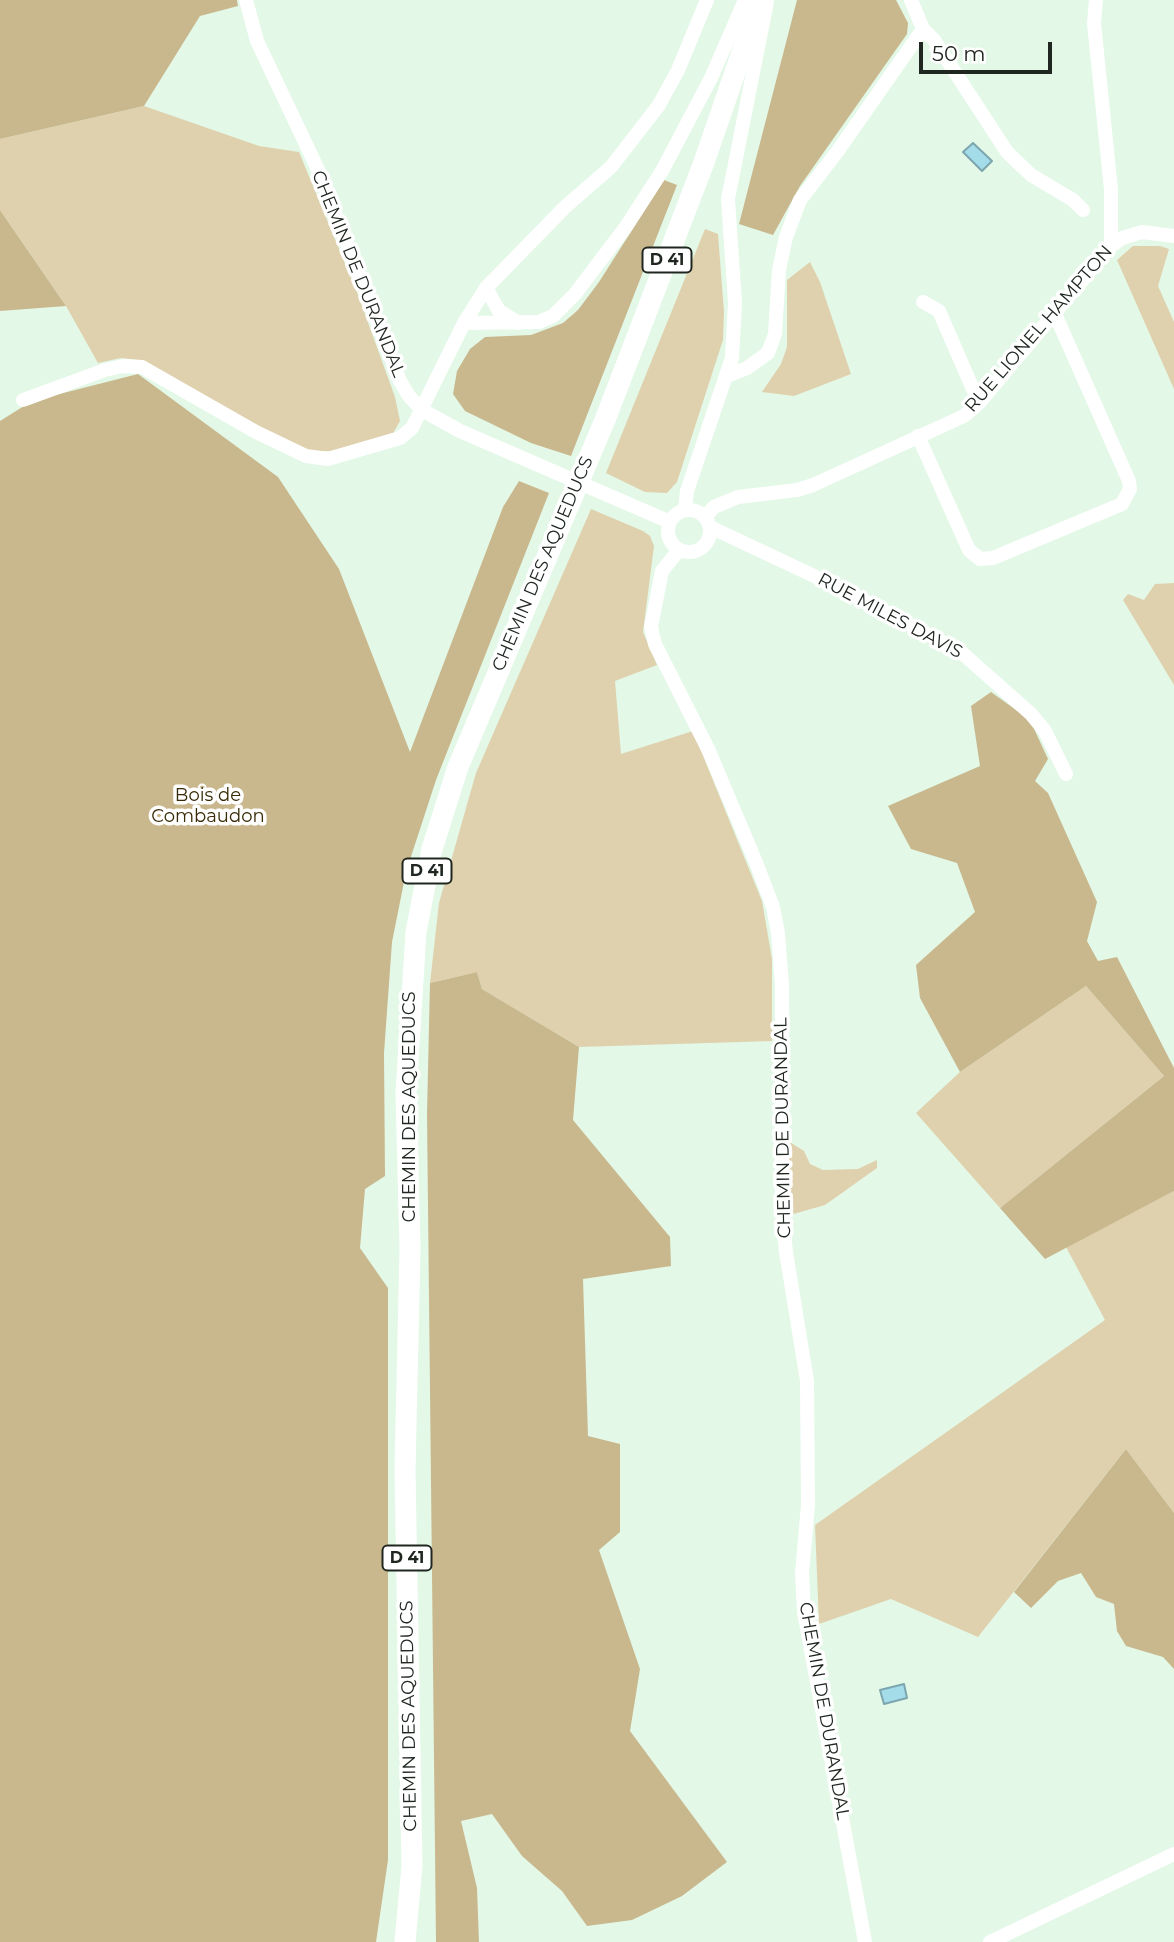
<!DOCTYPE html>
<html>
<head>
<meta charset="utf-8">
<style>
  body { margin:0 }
  #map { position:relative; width:1174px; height:1942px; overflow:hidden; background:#e3f8e7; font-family:Montserrat,sans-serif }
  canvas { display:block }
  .scale { position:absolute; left:919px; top:42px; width:133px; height:32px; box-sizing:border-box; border:4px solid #202721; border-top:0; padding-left:9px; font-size:21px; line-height:24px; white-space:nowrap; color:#202721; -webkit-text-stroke:5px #fff; paint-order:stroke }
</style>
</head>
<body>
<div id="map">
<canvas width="1174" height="1942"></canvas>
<div class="scale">50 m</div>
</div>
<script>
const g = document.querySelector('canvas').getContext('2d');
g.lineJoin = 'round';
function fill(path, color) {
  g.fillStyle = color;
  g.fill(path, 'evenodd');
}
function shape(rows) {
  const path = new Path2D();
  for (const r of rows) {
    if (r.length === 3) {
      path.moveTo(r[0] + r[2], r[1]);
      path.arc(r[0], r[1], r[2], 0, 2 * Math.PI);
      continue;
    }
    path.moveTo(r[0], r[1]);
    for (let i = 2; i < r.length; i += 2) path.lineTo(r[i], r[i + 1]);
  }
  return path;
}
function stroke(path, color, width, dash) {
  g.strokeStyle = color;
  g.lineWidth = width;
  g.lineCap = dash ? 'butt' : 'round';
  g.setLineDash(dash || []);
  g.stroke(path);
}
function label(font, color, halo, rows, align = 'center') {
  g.font = font + ' Montserrat,sans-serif';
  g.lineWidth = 7;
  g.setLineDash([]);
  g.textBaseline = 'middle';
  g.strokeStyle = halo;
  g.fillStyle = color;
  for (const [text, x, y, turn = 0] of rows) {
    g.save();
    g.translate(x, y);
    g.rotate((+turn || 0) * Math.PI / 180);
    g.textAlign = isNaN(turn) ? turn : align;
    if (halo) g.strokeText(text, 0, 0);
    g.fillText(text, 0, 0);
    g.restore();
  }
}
fill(shape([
  [144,106,259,146,299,152,358,295,395,397,400,421,392,435,331,451,304,451,139,360,121,358,98,363,66,306,0,210,0,139],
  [705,229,718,234,724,312,723,340,677,482,667,493,645,492,606,473],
  [1133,246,1160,246,1169,249,1158,286,1174,322,1174,389,1117,260],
  [810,262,820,282,851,374,794,396,762,392,781,364,787,347,787,280],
  [591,509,643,531,650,536,654,546,643,632,657,665,615,681,621,754,693,731,762,901,772,959,772,1041,579,1047,482,989,477,972,430,983,439,903,476,773],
  [1174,583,1174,685,1123,600,1128,594,1144,600,1155,584],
  [1086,986,1164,1076,1000,1208,916,1113,960,1072],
  [788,1141,804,1151,810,1164,823,1170,858,1169,877,1160,877,1168,825,1205,790,1215],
  [1174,1191,1174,1513,1126,1449,978,1637,891,1599,819,1624,815,1525,1105,1320,1066,1247]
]), '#dfd1ad');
fill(shape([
  [0,0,237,0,238,6,200,16,144,106,0,139],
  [797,0,896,0,908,23,907,34,800,186,773,235,739,224],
  [664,180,677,185,571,456,531,443,465,411,453,394,457,371,470,349,485,337,531,335,563,323,578,310,599,282],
  [0,210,66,306,0,311],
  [138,374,278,477,339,569,410,752,503,507,519,481,549,493,436,780,406,872,392,942,384,1053,385,1176,365,1189,360,1248,388,1288,388,1860,376,1942,0,1942,0,421,32,401],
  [991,692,1030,720,1048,759,1035,781,1048,793,1097,902,1087,941,1098,961,1117,957,1174,1068,1174,1191,1045,1259,1000,1208,1164,1076,1086,986,960,1072,920,998,916,965,975,912,957,863,911,849,888,806,980,766,971,706],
  [477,972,482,989,579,1047,573,1120,670,1237,671,1266,583,1279,588,1436,620,1444,620,1532,599,1550,640,1669,630,1731,727,1862,682,1896,632,1920,587,1926,562,1891,522,1856,492,1814,461,1821,477,1888,479,1942,436,1942,427,1114,430,983],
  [1126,1449,1174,1513,1174,1669,1163,1657,1126,1646,1117,1631,1114,1604,1096,1597,1081,1573,1058,1581,1031,1608,1014,1592]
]), '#c9b88d');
const water = shape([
  [973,143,992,161,982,171,963,152,973,143],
  [904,1684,907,1698,884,1704,880,1690,904,1684]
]);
fill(water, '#a4dcea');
stroke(water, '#7ca6ae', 2);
stroke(shape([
  [246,0,257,41,321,176,400,381,409,396,422,410,460,431,670,522],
  [911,0,923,29,934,40,1007,152,1031,175,1073,200,1083,210],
  [1096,0,1094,23,1111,190,1111,246],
  [486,288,499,311,519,323],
  [923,302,939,311,979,403],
  [464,323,539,322,553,316,575,294,625,228,662,171,711,78,745,0],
  [727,376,747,368,768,353,775,334,779,270,786,237,800,200,837,152,923,29],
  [23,400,105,370,123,366,142,367,256,432,306,456,328,459,400,438,412,428,464,323,486,288,565,207,611,167,659,105,678,70,707,0],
  [918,436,969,550,980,559,993,558,1122,504,1130,489,1129,481,1055,314],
  [689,531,21],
  [685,510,687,491,732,358,735,303,728,199,767,2],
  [705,517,714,507,738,497,797,490,813,485,964,416,979,403,1111,246,1122,238,1142,232,1174,236],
  [710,527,844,590,961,652,1031,714,1045,731,1066,774],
  [679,550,662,571,651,627,655,644,709,751,757,865,773,907,778,933,782,985,782,1209,786,1252,807,1381,808,1505,802,1573,804,1612,865,1942],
  [990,1942,1174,1854]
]), '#fff', 14);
stroke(shape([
  [405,1942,412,1866,405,1470,410,1249,406,1093,416,932,432,849,458,767,605,420,703,165,760,0]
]), '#fff', 21);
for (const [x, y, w] of [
  [667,260,49],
  [427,871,49],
  [407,1558,49]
]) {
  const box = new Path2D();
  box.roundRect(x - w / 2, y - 12.5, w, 25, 5);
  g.fillStyle = '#fff';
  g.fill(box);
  stroke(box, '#202721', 2);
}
label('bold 16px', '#202721', null, [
  ["D 41",667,260],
  ["D 41",427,871],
  ["D 41",407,1558]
]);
label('18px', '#202721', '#fff', [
  ["CHEMIN DE DURANDAL",358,274,68],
  ["RUE LIONEL HAMPTON",1039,329,-49],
  ["CHEMIN DES AQUEDUCS",543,564,-67],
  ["RUE MILES DAVIS",890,616,28],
  ["CHEMIN DES AQUEDUCS",410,1107,-90],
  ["CHEMIN DE DURANDAL",783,1128,-91],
  ["CHEMIN DE DURANDAL",824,1711,80],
  ["CHEMIN DES AQUEDUCS",409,1716,-91]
]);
label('18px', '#372a05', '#fff', [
  ["Bois de",208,796],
  ["Combaudon",208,817]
]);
</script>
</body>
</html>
